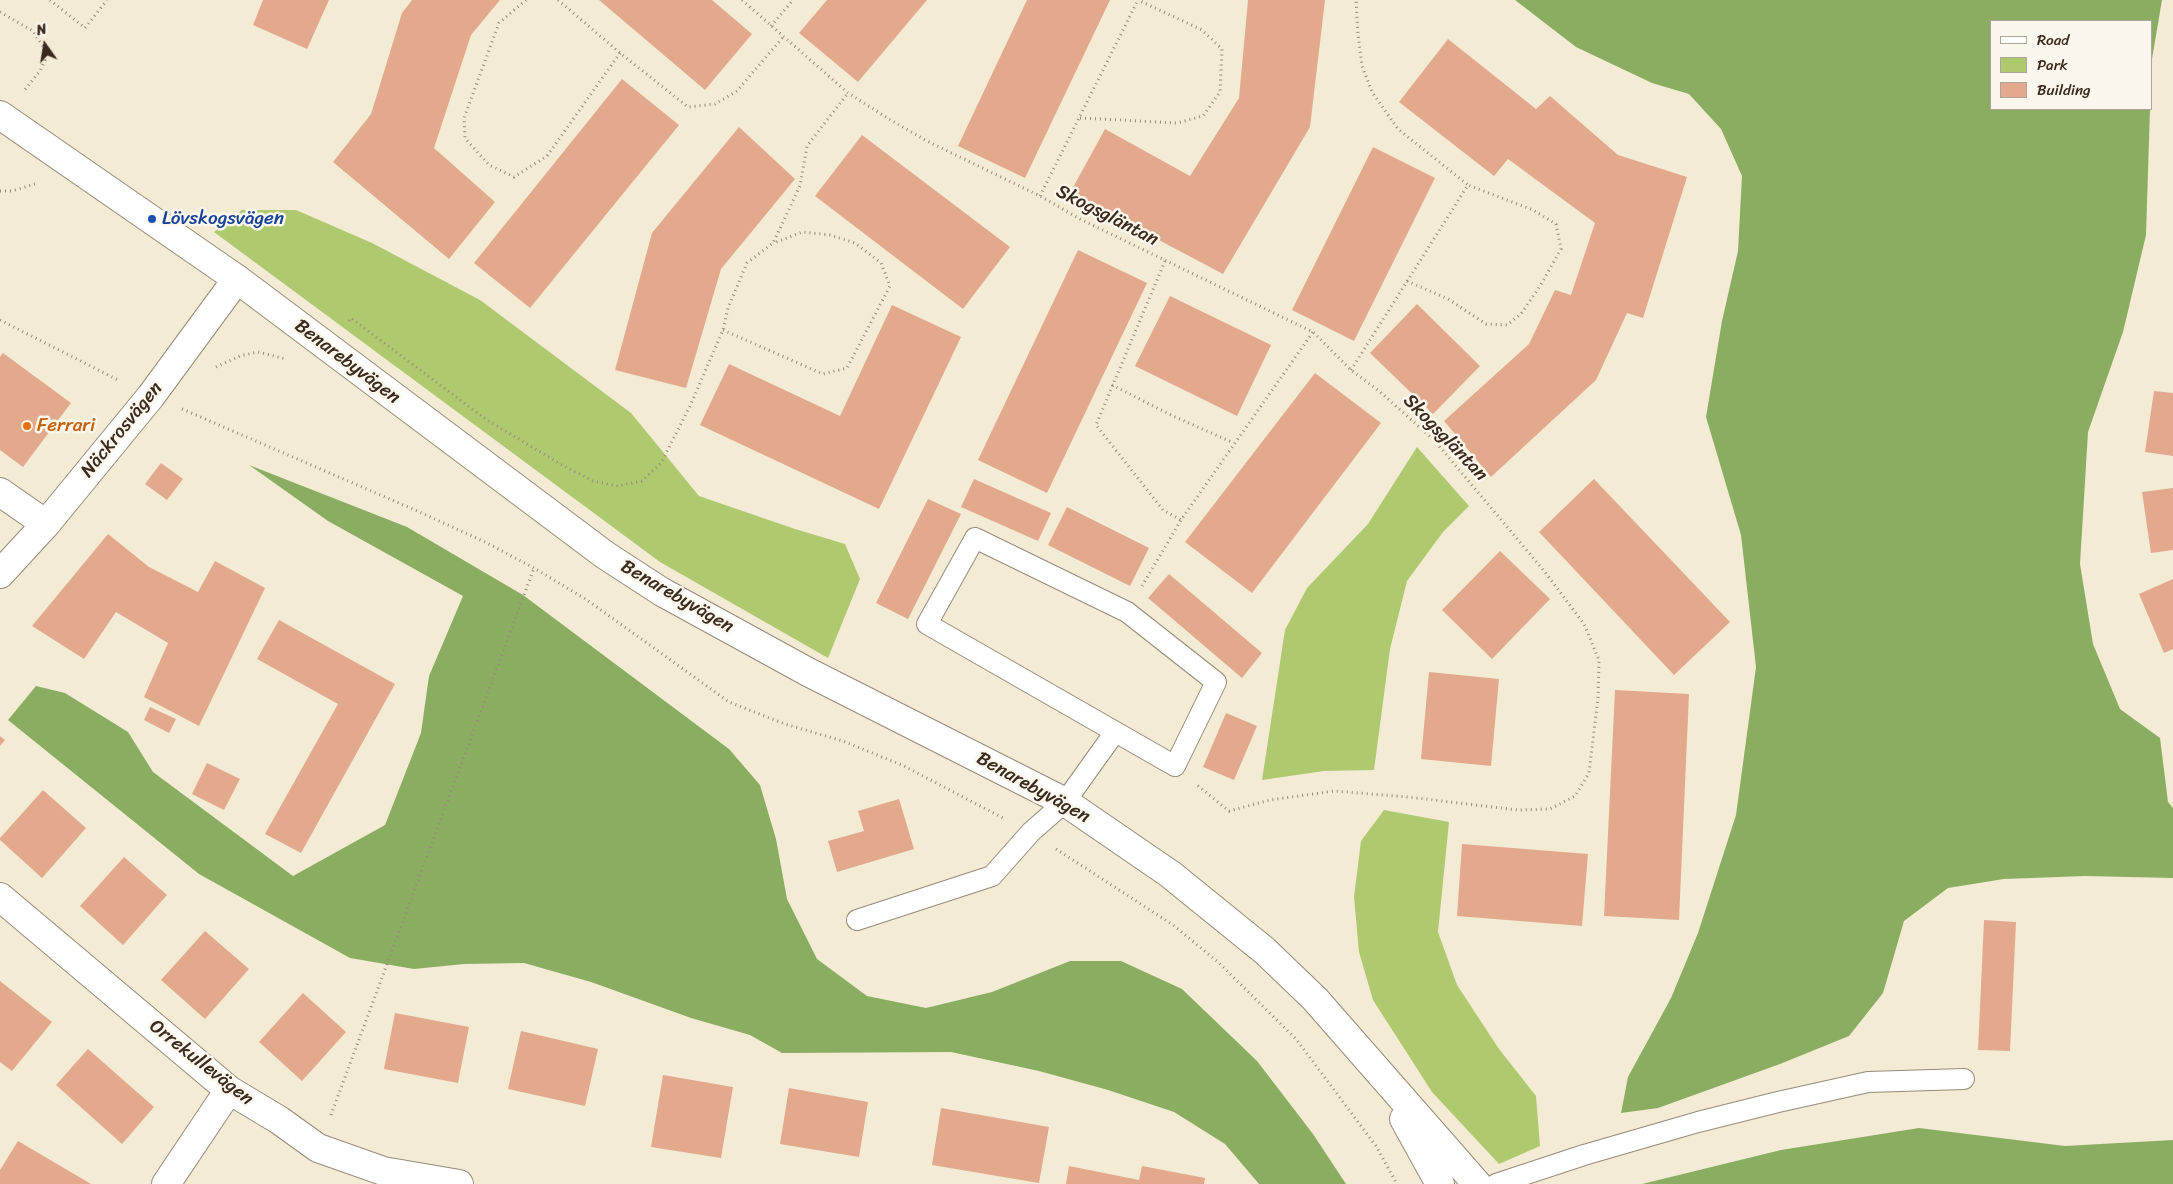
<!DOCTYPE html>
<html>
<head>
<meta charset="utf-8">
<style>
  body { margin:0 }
  #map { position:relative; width:2173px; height:1184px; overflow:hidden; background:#f3ebd4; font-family:Sriracha,sans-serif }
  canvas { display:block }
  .legend { position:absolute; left:1990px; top:20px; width:162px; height:90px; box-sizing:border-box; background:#fbf7ec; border:1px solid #aea59a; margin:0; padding:6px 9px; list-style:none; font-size:15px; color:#3b2a1e }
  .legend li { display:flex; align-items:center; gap:10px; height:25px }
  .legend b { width:25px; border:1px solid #aea59a }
  .north { position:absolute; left:20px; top:20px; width:50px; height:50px; -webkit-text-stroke:4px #fbf7ec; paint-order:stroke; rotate:347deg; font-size:14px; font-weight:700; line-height:20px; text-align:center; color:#3b2a1e }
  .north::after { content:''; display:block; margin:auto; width:18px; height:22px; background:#3b2a1e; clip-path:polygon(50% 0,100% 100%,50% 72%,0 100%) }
</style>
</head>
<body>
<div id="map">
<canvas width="2173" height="1184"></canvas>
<ul class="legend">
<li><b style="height:6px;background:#fff"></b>Road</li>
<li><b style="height:14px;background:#afc96f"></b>Park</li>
<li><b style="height:14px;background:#e3a98d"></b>Building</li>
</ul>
<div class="north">N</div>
</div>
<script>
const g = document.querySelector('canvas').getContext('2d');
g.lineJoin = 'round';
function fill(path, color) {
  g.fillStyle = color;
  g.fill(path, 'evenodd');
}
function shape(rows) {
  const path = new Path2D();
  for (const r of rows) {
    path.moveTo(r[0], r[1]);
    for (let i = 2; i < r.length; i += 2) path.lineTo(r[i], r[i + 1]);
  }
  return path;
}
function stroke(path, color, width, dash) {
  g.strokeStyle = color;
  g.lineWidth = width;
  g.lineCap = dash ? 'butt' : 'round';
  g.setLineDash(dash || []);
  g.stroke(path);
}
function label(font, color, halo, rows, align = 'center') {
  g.font = font + ' Sriracha,sans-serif';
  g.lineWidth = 5;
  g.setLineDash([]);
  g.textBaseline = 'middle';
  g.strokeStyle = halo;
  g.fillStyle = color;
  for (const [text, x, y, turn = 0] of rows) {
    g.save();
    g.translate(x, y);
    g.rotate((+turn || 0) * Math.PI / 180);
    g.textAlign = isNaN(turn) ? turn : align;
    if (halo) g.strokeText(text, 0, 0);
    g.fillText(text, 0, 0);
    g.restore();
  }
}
fill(shape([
  [242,210,296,210,372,243,480,300,631,413,699,496,795,529,845,544,860,579,828,658,660,562,214,232],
  [1417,447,1469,506,1443,532,1407,581,1390,649,1374,770,1324,771,1262,780,1285,630,1307,588,1368,524],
  [1384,810,1449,822,1438,932,1457,985,1499,1049,1536,1096,1540,1146,1499,1164,1432,1092,1373,1000,1359,952,1354,897,1361,841]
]), '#afc96f');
fill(shape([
  [1515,0,2162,0,2152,59,2152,21,1992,21,1992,109,2150,109,2146,235,2123,332,2088,432,2080,564,2093,644,2120,709,2160,738,2168,802,2173,808,2173,878,2085,876,2004,879,1948,888,1904,921,1883,993,1849,1036,1780,1064,1658,1108,1621,1113,1628,1077,1671,998,1698,933,1736,815,1756,667,1741,535,1706,417,1722,321,1738,251,1742,176,1721,129,1689,94,1652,83,1576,47],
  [249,465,407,527,523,595,729,749,760,785,776,839,787,899,817,959,867,996,926,1008,992,992,1070,961,1121,961,1182,989,1257,1061,1313,1134,1346,1184,1259,1184,1225,1144,1174,1112,1108,1090,1039,1071,951,1052,782,1053,750,1035,691,1018,591,982,524,963,464,964,414,969,350,958,199,874,8,720,36,686,65,693,128,732,153,772,293,876,385,825,421,733,429,676,463,596,328,521],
  [1919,1128,2065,1146,2173,1140,2173,1184,1642,1184,1781,1150]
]), '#8bad62');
fill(shape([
  [263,0,329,0,307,49,253,25],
  [412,0,500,0,471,35,434,148,495,202,449,259,333,162,371,114,402,13],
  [599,0,712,0,752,34,705,90],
  [827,0,927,0,858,82,799,33],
  [1027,0,1110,0,1025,178,958,146],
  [1248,0,1325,0,1310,127,1223,274,1070,193,1105,129,1190,176,1239,98],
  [1448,39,1536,109,1550,96,1618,155,1687,177,1643,318,1627,313,1596,380,1491,477,1444,421,1529,344,1555,290,1571,295,1595,223,1508,159,1494,176,1399,102],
  [622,79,679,125,530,308,474,263],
  [739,127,795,179,721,269,686,388,615,370,652,233],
  [862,135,1010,247,963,309,815,196],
  [1373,147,1435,178,1354,341,1292,310],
  [1078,250,1147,283,1047,493,978,460],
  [1170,296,1271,345,1237,416,1135,366],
  [1417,304,1480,366,1433,414,1370,353],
  [892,305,961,337,879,509,700,425,729,364,840,416],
  [3,353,71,403,23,467,0,450,0,357],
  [1315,373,1381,423,1252,593,1185,542],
  [2154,391,2173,393,2173,456,2145,452],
  [161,463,183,479,167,500,145,484],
  [974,479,1051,513,1038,541,961,507],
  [1594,479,1730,622,1674,675,1539,532],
  [2173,488,2173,550,2151,553,2142,492],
  [928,499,961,514,908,619,876,603],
  [1067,507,1149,548,1130,586,1048,545],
  [108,534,149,567,198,592,215,561,265,588,199,726,144,697,168,643,116,612,84,659,32,626],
  [1500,551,1550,599,1492,659,1442,610],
  [1169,574,1262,653,1242,678,1148,598],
  [2173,579,2173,649,2164,653,2139,594],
  [279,620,395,684,301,853,265,834,338,704,257,659],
  [1429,672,1499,679,1491,766,1421,759],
  [1615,690,1689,694,1679,920,1604,916],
  [150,707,176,719,169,733,144,720],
  [1226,713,1257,726,1234,780,1203,767],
  [0,736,5,740,0,746],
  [207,763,240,779,224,810,192,794],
  [43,790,86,828,42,878,0,840,0,838],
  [899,799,914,849,837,872,828,841,864,831,858,811],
  [1462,844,1588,854,1582,926,1457,916],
  [124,857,167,895,123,945,80,906],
  [1984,920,2016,922,2010,1051,1978,1050],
  [205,931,249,969,205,1019,161,980],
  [0,981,52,1022,12,1071,0,1062],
  [303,993,346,1032,302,1081,259,1042],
  [395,1013,469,1027,458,1083,384,1069],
  [521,1031,598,1049,585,1106,508,1089],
  [88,1049,154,1107,122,1144,56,1085],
  [663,1075,733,1087,721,1158,651,1147],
  [789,1088,868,1102,859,1157,780,1144],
  [941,1108,1049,1127,1039,1183,932,1165],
  [18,1141,91,1184,0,1184,0,1170],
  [1069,1166,1139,1180,1142,1166,1205,1178,1204,1184,1066,1184]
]), '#e3a98d');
const service = shape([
  [975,538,1127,612,1216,682,1175,766,927,624,975,538],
  [857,920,992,876,1031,832,1065,802,1115,732],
  [1496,1184,1584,1155,1698,1122,1778,1102,1868,1082,1964,1079]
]);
const minor = shape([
  [0,492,46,524],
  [0,574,46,524,151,396,237,279],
  [0,897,229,1090,279,1120,318,1148,383,1171,459,1184],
  [166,1184,229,1090]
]);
const tertiary = shape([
  [0,115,237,279,605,555,662,592,808,672,1065,802,1170,874,1265,951,1315,999,1477,1184],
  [1404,1119,1440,1184]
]);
stroke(service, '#978a79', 22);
stroke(minor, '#978a79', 30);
stroke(tertiary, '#978a79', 30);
stroke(shape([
  [50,0,85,28,107,0],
  [526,0,499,23,464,118,465,138,489,165,514,177,547,156,620,53],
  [558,0,620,53,688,107,715,104,737,91,784,36],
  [742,0,848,93,889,119,927,141,1040,196,1080,219,1313,332,1351,370,1379,391,1434,440,1545,572,1584,624,1599,660,1598,698,1589,773,1575,796,1550,809,1518,810,1408,797,1334,791,1270,800,1229,811,1197,785],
  [0,12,33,31,44,48,45,60,40,71,23,92],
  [771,26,793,0],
  [1080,118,1177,123,1203,116,1220,92,1222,49,1202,30,1138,0],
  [0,191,12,191,38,183],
  [1040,196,1138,0],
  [1165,261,1096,425,1163,510,1181,520],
  [1407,281,1448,299,1486,324,1507,325,1521,314,1540,286,1561,249,1556,224,1533,210,1468,185],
  [0,320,120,381],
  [349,321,351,318,487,420,562,465,593,481,618,486,642,481,661,463,690,406,723,330,728,308,747,263,773,243,800,186,807,146,848,93],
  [723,330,823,374,847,368,890,286,881,263,855,243,830,235,802,232,774,243],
  [216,367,240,356,258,352,286,359],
  [1351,370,1468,185,1398,129,1372,92,1362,66,1358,34,1356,0],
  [1112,385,1173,416,1234,443],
  [182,409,415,510,485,542,534,568,587,600,729,702,785,724,843,741,904,766,1003,818],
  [1142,586,1181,520,1313,332],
  [1056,849,1173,925,1218,962,1296,1039,1376,1146,1397,1184],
  [331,1115,534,568]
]), '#978a79', 3, [1, 4]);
stroke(service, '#fff', 20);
stroke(minor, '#fff', 28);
stroke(tertiary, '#fff', 28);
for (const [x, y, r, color] of [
  [152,219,5,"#1a4fb4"],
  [27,426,5,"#e8710a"]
]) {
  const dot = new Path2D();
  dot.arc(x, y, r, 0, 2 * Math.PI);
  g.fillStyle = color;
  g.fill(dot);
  stroke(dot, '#fbf7ec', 2);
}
label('19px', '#3b2a1e', '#fbf7ec', [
  ["Skogsgläntan",1107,216,27],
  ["Benarebyvägen",347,362,37],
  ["Näckrosvägen",122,430,-51],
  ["Skogsgläntan",1445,438,46],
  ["Benarebyvägen",677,597,30],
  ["Benarebyvägen",1033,788,29],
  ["Orrekullevägen",201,1063,38]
]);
label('19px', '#164399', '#fbf7ec', [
  ["Lövskogsvägen",162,219]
], 'left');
label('19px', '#c56008', '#fbf7ec', [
  ["Ferrari",37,426]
], 'left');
</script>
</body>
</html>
